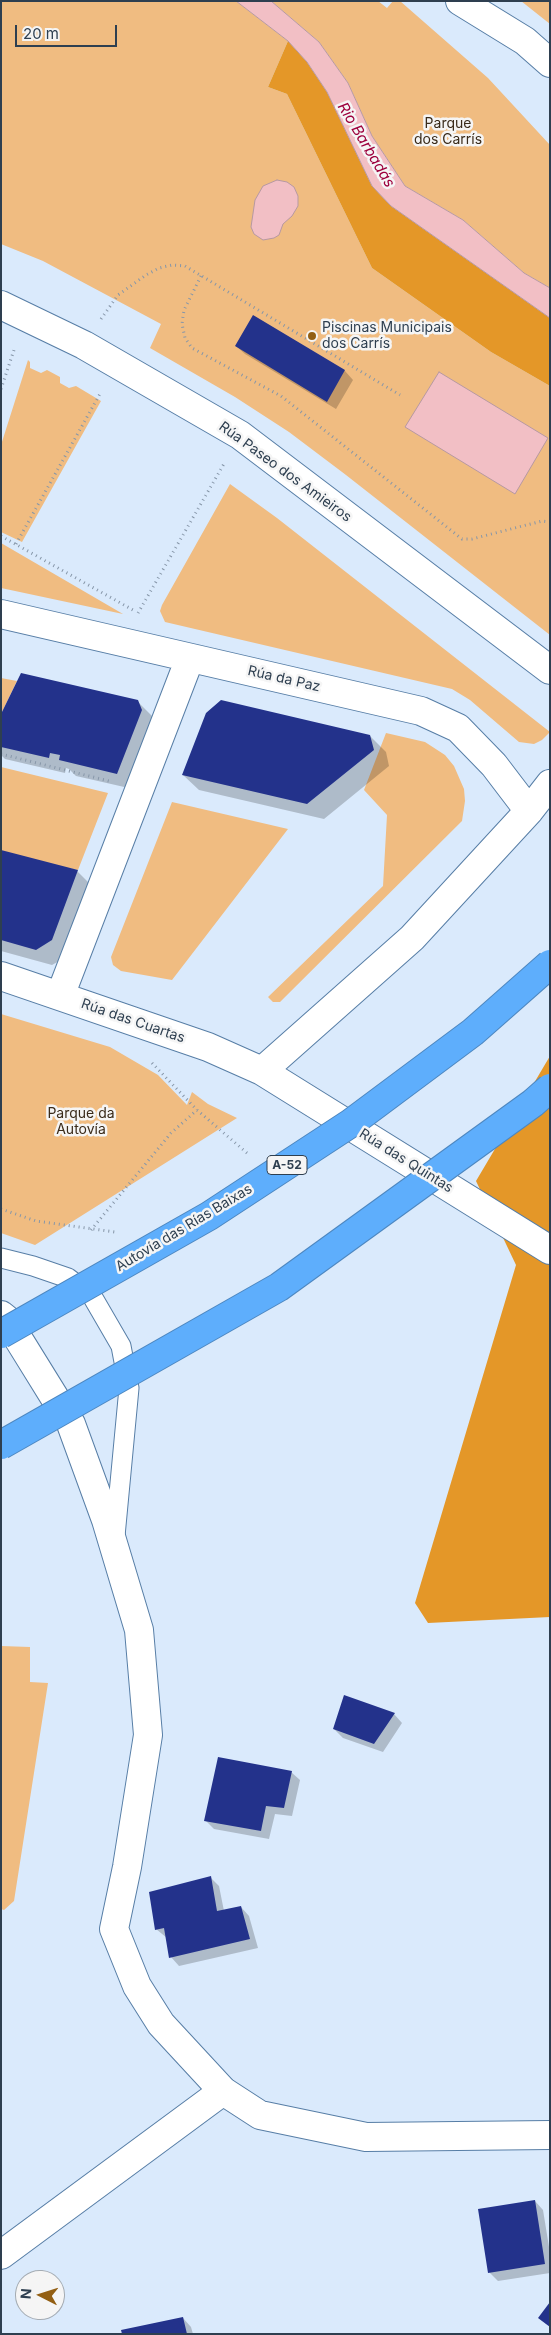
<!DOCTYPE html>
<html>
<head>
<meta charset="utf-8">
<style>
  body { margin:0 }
  #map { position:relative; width:551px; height:2335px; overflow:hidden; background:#daeafc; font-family:Inter,sans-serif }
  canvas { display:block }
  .frame { position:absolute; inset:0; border:2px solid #2e3f50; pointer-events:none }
  .north { position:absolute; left:15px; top:2270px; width:50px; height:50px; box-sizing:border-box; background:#f5f5f5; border:1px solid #a5acb3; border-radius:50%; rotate:275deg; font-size:14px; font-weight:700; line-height:20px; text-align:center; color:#2e3f50 }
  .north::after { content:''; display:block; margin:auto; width:18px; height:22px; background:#935f13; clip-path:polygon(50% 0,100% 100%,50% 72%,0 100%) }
  .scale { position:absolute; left:15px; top:25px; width:102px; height:22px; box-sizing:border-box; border:2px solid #2e3f50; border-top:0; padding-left:6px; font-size:15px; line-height:18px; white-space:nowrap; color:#2e3f50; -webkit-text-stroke:4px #f5f5f5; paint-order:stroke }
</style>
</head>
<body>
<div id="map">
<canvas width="551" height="2335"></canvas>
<div class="frame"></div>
<div class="north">N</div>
<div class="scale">20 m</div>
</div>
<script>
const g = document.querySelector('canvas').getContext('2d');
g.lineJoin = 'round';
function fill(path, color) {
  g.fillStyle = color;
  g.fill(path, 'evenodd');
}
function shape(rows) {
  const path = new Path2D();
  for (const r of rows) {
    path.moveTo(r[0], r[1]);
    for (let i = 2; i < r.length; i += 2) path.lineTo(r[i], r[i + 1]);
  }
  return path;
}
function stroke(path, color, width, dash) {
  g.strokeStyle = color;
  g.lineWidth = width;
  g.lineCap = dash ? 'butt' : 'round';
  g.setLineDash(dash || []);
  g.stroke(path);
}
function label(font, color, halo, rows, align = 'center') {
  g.font = font + ' Inter,sans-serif';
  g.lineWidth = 5;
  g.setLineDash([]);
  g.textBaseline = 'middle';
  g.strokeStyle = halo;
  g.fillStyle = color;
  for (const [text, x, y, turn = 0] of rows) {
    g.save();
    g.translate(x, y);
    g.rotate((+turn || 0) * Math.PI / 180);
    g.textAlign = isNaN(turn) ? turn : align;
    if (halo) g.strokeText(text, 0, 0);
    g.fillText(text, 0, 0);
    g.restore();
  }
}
fill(shape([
  [1,1,236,1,288,41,268,87,287,94,372,268,491,352,550,386,550,635,346,475,289,432,235,397,150,348,161,324,43,261,1,244],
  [271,1,378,1,387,8,393,1,400,1,488,78,550,145,550,288,524,273,463,220,405,186,372,136,348,83,319,42],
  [521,1,550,1,550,24],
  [28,360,30,362,30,368,41,373,47,370,60,377,60,383,69,388,76,386,101,401,22,542,1,532,1,445],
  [230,484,277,518,550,732,542,740,534,744,519,742,470,700,452,689,165,622,160,611,162,605],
  [1,543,123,614,1,588],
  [1,678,17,681,1,714],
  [386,733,425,742,445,755,454,766,464,789,465,801,462,821,280,1002,273,1002,268,997,383,886,387,815,364,790],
  [1,767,108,793,78,870,1,855],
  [172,802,288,829,172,980,121,971,113,965,111,957],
  [1,1014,110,1047,158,1075,187,1105,192,1092,208,1104,237,1118,35,1245,1,1233],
  [1,1646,30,1647,30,1682,48,1683,14,1901,4,1910,1,1909]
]), '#f0bc81');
fill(shape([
  [288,41,307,62,327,92,372,186,391,206,550,318,550,386,491,352,372,268,287,94,268,87],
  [550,1056,550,1617,428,1623,415,1603,516,1265,476,1181]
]), '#e49728');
const water = shape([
  [236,1,271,1,319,42,348,83,372,136,405,186,463,220,524,273,550,288,550,318,391,206,372,186,327,92,307,62,288,41,236,1],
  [277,180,287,182,294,187,298,196,298,206,292,216,283,224,279,235,274,238,263,240,254,234,251,227,255,200,263,186,277,180],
  [439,372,548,438,515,494,405,427,439,372]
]);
fill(water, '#f2bfc5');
stroke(water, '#b799a2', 1);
fill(shape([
  [254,316,345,371,353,380,336,409,245,354,236,346],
  [137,701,153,717,133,789,76,776,69,769,66,768,65,773,5,759,1,755,1,718],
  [370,736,386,752,389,766,324,819,199,790,183,775],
  [1,851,77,871,93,887,68,956,52,965,1,951],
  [345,1697,394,1714,402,1723,383,1752,343,1738,334,1729],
  [291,1772,300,1780,292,1816,275,1814,269,1839,214,1829,206,1821],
  [210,1877,219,1886,224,1911,241,1907,249,1916,258,1948,179,1966,171,1957,167,1938,156,1929],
  [535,2201,543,2210,550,2253,550,2273,498,2281,489,2272],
  [183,2318,191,2327,193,2334,123,2334]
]), '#0003');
fill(shape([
  [253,315,345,370,327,402,235,346],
  [21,673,138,700,142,710,117,774,59,760,60,755,50,753,49,758,1,747,1,714],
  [221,700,370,735,374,750,307,804,182,775,206,713],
  [1,850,78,870,52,940,36,950,1,940],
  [344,1695,395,1713,374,1744,333,1729],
  [218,1757,292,1771,284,1808,266,1806,261,1831,204,1821],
  [211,1876,217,1911,241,1906,250,1939,169,1958,164,1928,155,1930,149,1892],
  [535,2200,545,2264,488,2273,478,2209],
  [550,2302,550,2327,538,2318],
  [183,2317,187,2334,122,2334,121,2330]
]), '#23328b');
const service = shape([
  [1,1258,33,1266,68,1278,92,1296,121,1346,129,1388,115,1536]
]);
const minor = shape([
  [460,1,525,41,550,63],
  [1,305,84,345,240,435,550,670],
  [1,614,421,711,458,728,494,765,529,811],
  [1,976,208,1047,262,1071,550,1250],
  [60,996,190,658],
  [262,1071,412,938,529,811,550,784],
  [1,2255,223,2091]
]);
const tertiary = shape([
  [1,1315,6,1319,71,1424,106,1520,139,1630,148,1735,127,1867,114,1929,137,1986,161,2024,223,2091,260,2115,366,2137,550,2135]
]);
stroke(service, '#577ea6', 21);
stroke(minor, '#577ea6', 30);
stroke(tertiary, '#577ea6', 30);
stroke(shape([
  [201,276,184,310,182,324,185,338,192,348,281,396,462,539,472,539,542,521,550,522],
  [101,319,118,295,146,275,159,268,172,265,185,266,400,395],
  [1,389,15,347],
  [1,536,133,610],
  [16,544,101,392],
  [138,613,225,462],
  [1,754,109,781],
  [152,1063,197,1110,247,1153],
  [1,1209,36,1221,115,1232],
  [91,1230,171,1133,197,1110]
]), '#8696a8', 3, [1, 4]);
stroke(service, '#fff', 19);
stroke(minor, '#fff', 28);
stroke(tertiary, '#fff', 28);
const motorwayBridge = shape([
  [1,1334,209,1216,351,1123,473,1032,550,964],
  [1,1445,279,1287,533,1103,550,1088]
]);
stroke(motorwayBridge, '#4d87c0', 30, []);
stroke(motorwayBridge, '#5eaefc', 28);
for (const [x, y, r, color] of [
  [312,336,5,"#935f13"]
]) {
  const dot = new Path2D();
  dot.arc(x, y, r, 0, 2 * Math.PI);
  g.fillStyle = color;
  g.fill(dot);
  stroke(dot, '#f5f5f5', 2);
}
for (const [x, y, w] of [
  [287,1165,40]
]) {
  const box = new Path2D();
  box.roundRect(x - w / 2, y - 9.5, w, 19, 4);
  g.fillStyle = '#f5f5f5';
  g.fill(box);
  stroke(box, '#2e3f50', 1);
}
label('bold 12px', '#2e3f50', null, [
  ["A-52",287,1165]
]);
label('14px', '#3a2b1a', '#f5f5f5', [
  ["Parque",448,124],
  ["dos Carrís",448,140],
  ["Parque da",81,1114],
  ["Autovía",81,1130]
]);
label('14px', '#2e3f50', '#f5f5f5', [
  ["Piscinas Municipais",322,328],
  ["dos Carrís",322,344]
], 'left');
label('14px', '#2e3f50', '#f5f5f5', [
  ["Rúa Paseo dos Amieiros",285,472,36],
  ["Rúa da Paz",284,679,13],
  ["Rúa das Cuartas",133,1021,19],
  ["Rúa das Quintas",406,1161,32],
  ["Autovía das Rías Baixas",184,1228,-31]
]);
label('italic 15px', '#9d013d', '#f5f5f5', [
  ["Rio Barbadás",366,145,59]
]);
</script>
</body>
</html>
